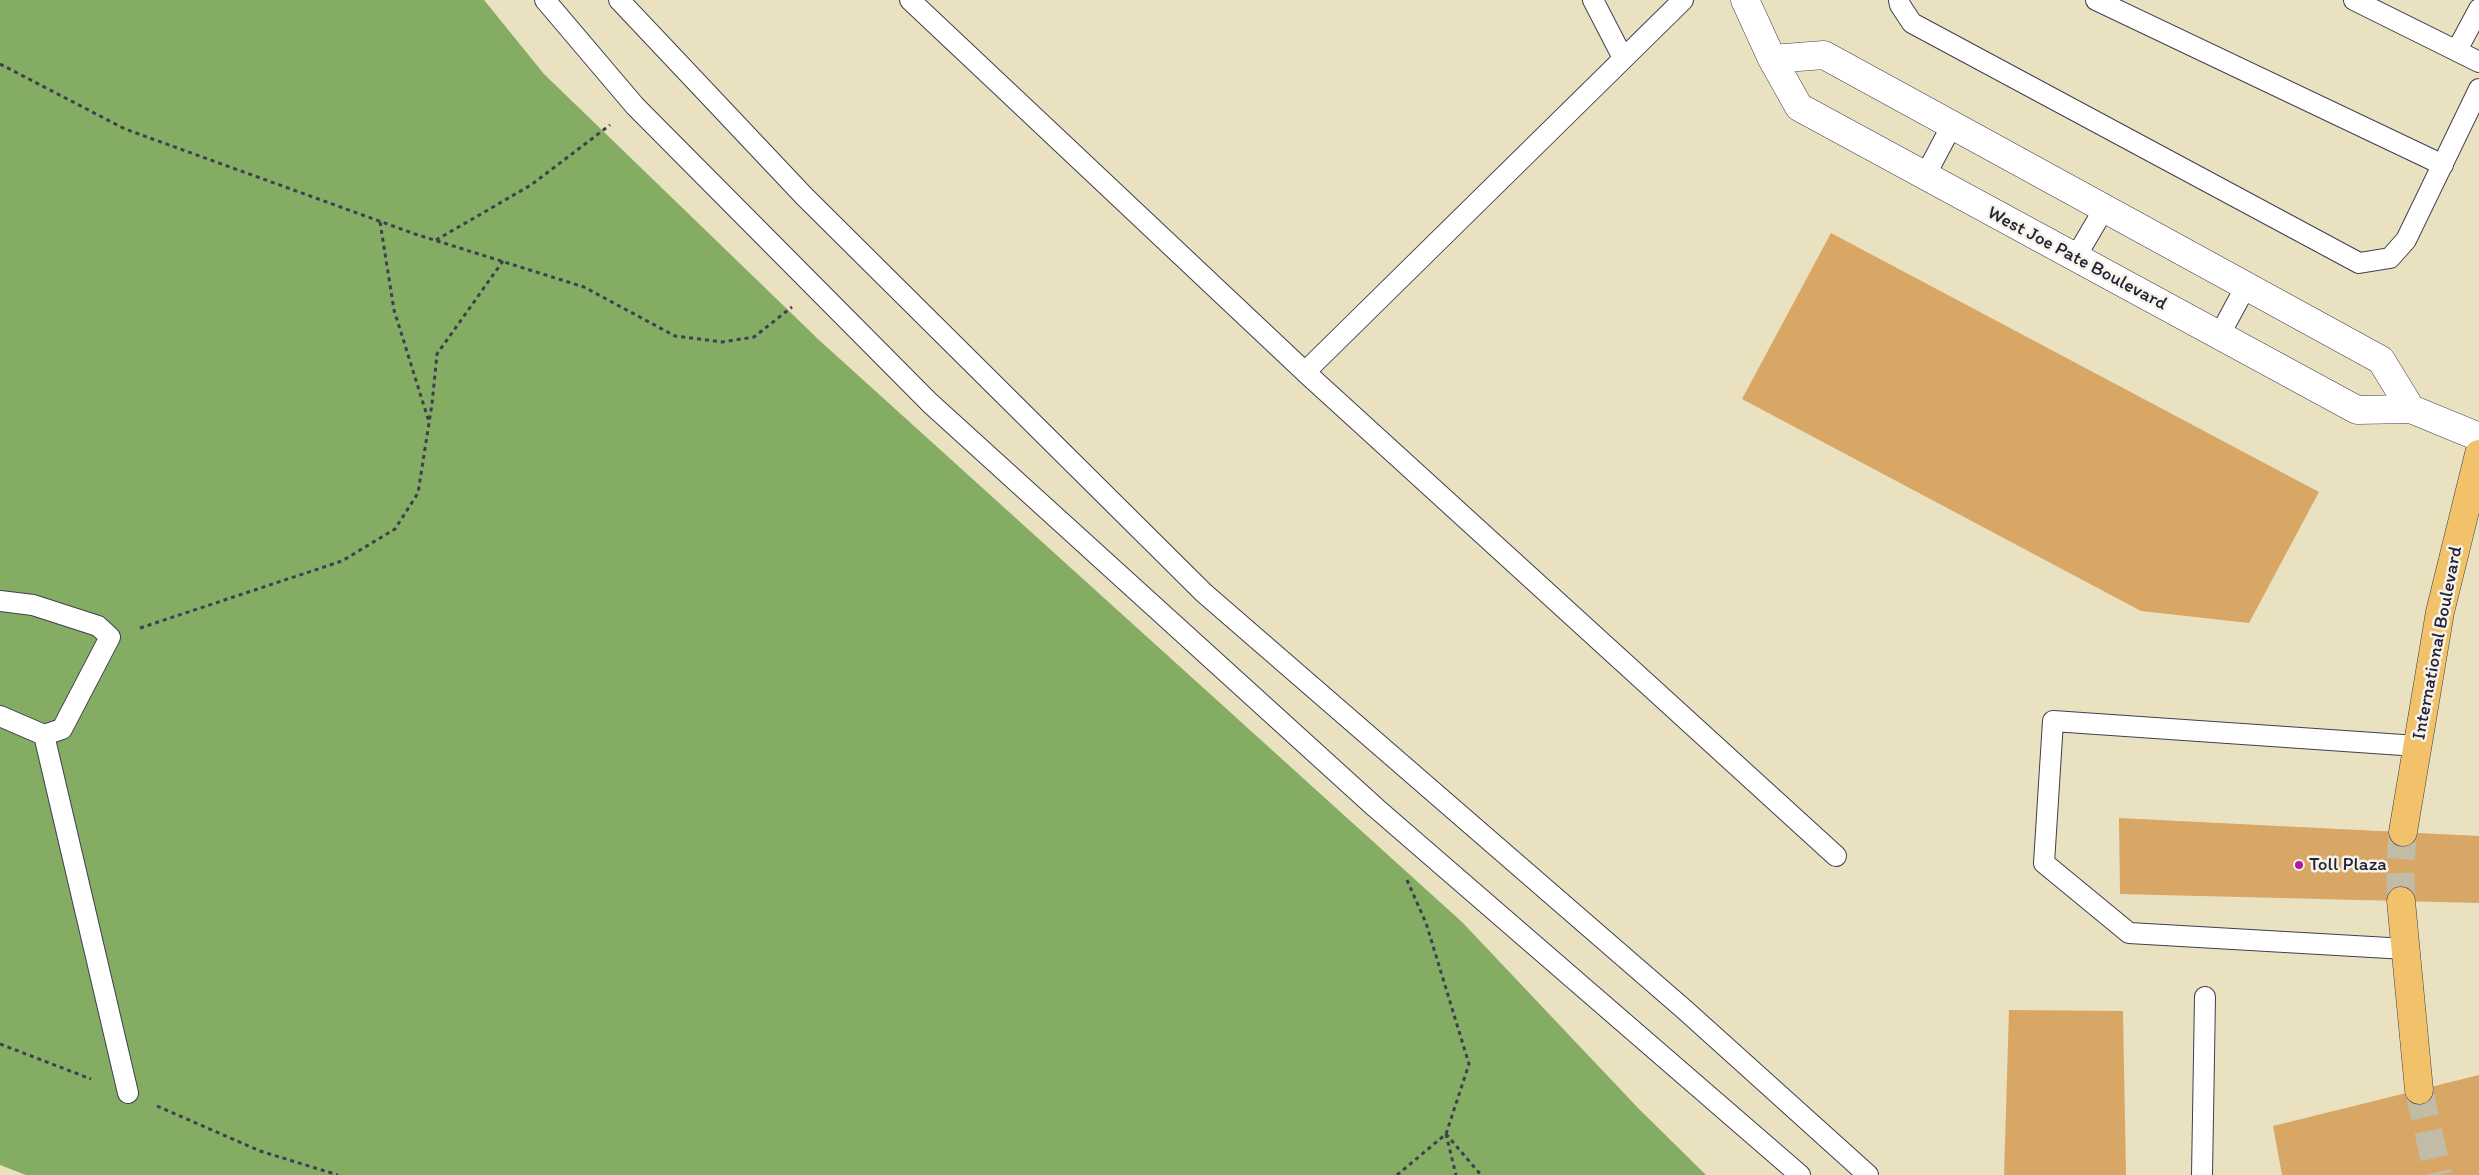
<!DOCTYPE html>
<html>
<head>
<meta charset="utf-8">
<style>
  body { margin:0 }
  canvas { display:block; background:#eae1c0 }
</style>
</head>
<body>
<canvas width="2479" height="1175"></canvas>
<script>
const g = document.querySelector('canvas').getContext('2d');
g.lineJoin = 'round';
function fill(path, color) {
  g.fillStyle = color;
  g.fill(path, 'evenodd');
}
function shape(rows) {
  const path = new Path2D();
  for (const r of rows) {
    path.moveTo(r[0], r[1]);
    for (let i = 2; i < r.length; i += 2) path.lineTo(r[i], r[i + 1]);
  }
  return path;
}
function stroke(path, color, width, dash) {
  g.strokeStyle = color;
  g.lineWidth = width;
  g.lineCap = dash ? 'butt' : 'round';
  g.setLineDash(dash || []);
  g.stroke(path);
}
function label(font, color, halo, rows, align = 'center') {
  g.font = font + ' Itim,sans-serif';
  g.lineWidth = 5;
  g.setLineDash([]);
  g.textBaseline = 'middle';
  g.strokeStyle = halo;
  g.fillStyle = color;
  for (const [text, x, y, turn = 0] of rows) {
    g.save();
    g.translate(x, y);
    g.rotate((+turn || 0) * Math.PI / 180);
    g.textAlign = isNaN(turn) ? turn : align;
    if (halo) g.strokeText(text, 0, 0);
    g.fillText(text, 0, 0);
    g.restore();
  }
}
fill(shape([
  [0,0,484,0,544,74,819,340,1462,922,1638,1108,1706,1175,26,1175,0,1165]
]), '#84ac63');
fill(shape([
  [1831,233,2319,492,2249,623,2141,611,1742,399],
  [2119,818,2479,836,2479,903,2120,894],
  [2009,1010,2123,1011,2126,1175,2004,1175],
  [2479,1075,2479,1175,2282,1175,2273,1126]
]), '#d8a766');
stroke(shape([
  [2401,901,2400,867,2403,832],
  [2419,1090,2438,1175]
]), '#c2bba5', 28, [28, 14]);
const service = shape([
  [545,0,635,106,930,403,1376,808,1800,1175],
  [619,0,804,196,1204,593,1685,1010,1868,1175],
  [910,0,1305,372],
  [1593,0,1623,58],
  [1683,0,1305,372,1836,856],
  [1899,0,1900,5,1912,23,2359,263,2390,258,2406,240,2479,89],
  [2096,0,2443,165],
  [2354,0,2479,62],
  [2457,50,2479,9],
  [1925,176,1952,125],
  [2075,258,2104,209],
  [2219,336,2246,286],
  [0,601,33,605,98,626,110,637,62,729,44,735,0,716],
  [44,735,128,1093],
  [2406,949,2129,933,2044,863,2053,721,2417,746],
  [2202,1175,2205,997]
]);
const minor = shape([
  [1745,0,1772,59,1799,107,2357,410,2411,409,2479,437],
  [1772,59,1824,55,1952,125,2381,360,2411,409]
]);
const primary = shape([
  [2403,832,2440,612,2479,454],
  [2401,901,2419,1090]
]);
stroke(service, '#403f4f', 22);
stroke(minor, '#403f4f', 29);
stroke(primary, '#403f4f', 29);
stroke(shape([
  [0,64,125,129,415,234,584,287,675,336,722,342,754,337,792,307],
  [380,222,394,310,429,422],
  [436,240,531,185,610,125],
  [140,628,342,561,395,529,418,493,432,404,437,354,503,261],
  [0,1044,91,1079],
  [157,1106,260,1151,338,1175],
  [1446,1134,1481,1175],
  [1446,1134,1456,1175],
  [1397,1175,1446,1134,1469,1064,1426,923,1407,880]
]), '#403f4f', 3, [4, 4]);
stroke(service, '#fff', 20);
stroke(minor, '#fff', 28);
stroke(primary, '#f2c26a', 28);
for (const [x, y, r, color] of [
  [2299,865,5,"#b5179e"]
]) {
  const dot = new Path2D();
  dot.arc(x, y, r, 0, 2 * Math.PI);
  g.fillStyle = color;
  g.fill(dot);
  stroke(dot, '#f7f3e8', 2);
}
label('19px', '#22223b', '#f7f3e8', [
  ["West Joe Pate Boulevard",2077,259,28],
  ["International Boulevard",2438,643,-79]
]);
label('19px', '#22223b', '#f7f3e8', [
  ["Toll Plaza",2309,865]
], 'left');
</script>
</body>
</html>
